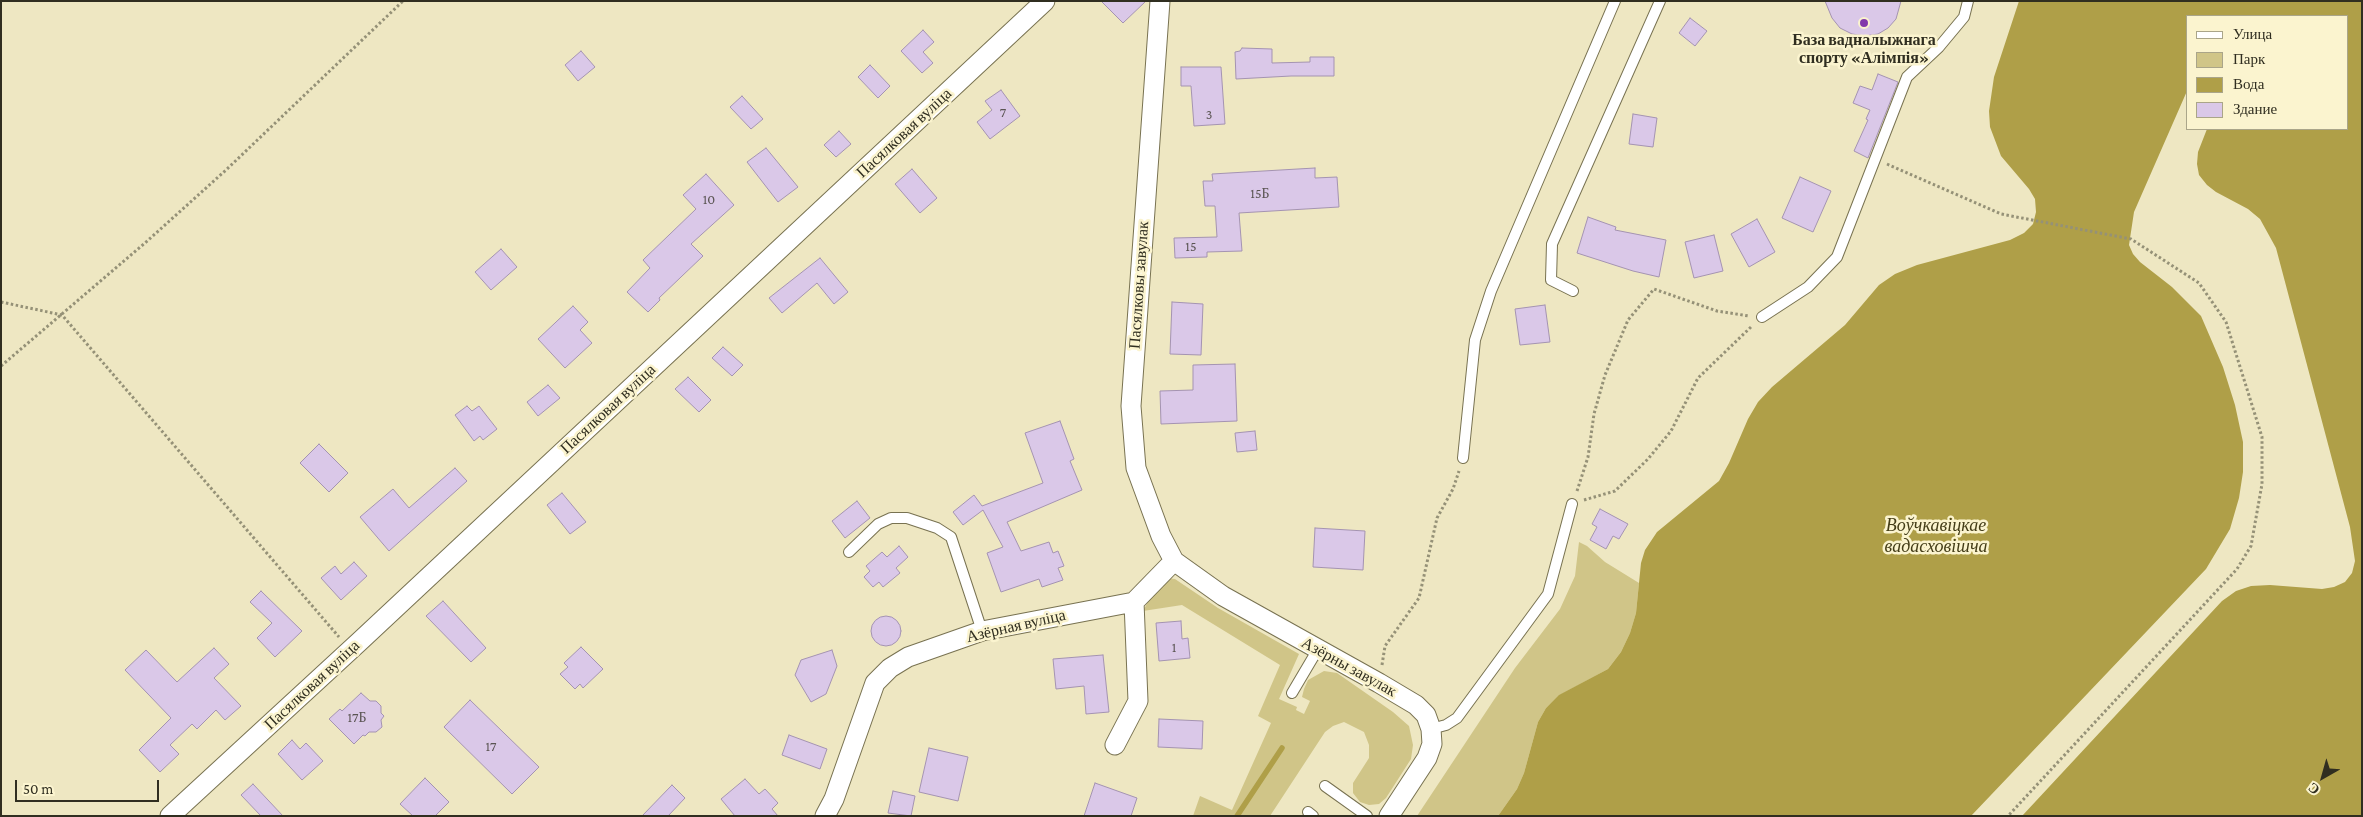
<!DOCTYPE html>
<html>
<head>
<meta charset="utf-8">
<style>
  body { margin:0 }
  #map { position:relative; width:2363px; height:817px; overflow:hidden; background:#eee7c2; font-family:"Crimson Pro",serif }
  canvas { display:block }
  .frame { position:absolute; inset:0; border:2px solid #302e20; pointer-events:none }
  .legend { position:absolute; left:2186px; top:15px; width:162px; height:115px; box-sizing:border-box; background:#fbf4cf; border:1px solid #aaa589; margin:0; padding:6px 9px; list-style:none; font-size:15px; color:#302e20 }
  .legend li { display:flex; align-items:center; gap:10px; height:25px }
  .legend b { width:25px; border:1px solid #aaa589 }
  .north { position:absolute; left:2298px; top:752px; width:50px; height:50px; -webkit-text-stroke:4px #fbf4cf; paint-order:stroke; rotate:218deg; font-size:14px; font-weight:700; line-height:20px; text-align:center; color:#302e20 }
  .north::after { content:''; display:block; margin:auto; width:18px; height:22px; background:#302e20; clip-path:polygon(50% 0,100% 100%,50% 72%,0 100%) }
  .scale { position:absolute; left:15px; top:780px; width:144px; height:22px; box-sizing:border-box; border:2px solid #302e20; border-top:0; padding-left:6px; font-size:15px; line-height:18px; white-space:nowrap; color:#302e20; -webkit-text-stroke:4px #fbf4cf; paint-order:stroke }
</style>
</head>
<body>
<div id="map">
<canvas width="2363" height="817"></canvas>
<div class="frame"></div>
<ul class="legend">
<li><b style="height:6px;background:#fff"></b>Улица</li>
<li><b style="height:14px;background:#d0c588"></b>Парк</li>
<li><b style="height:14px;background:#af9f48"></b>Вода</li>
<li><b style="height:14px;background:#dac8e8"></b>Здание</li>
</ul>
<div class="north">С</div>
<div class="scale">50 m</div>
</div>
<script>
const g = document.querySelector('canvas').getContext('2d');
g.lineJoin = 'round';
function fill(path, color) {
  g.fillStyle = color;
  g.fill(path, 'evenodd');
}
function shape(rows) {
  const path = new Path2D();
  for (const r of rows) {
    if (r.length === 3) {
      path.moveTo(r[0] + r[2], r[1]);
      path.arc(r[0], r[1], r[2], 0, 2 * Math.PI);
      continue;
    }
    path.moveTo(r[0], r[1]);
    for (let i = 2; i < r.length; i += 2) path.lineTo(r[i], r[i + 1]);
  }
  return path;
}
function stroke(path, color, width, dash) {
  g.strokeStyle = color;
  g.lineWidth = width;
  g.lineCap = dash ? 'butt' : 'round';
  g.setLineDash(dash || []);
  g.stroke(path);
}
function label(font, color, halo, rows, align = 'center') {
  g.font = font + ' "Crimson Pro",serif';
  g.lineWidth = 5;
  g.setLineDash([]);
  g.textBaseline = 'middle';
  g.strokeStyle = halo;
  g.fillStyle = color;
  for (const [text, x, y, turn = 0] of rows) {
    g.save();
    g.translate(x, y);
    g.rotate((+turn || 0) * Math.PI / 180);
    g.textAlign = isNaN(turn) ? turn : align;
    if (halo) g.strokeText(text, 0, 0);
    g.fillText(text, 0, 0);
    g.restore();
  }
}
fill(shape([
  [1579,542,1587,546,1605,562,1639,583,1636,613,1630,633,1621,652,1608,669,1560,695,1546,708,1538,722,1524,773,1517,789,1498,816,1417,816,1515,668,1560,609,1575,576],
  [1165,578,1175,579,1218,608,1299,654,1279,699,1297,707,1296,710,1304,714,1310,701,1302,697,1304,689,1308,680,1324,671,1337,673,1393,712,1409,726,1413,745,1411,759,1386,798,1379,804,1369,805,1360,802,1353,793,1353,783,1369,758,1369,745,1364,732,1344,722,1333,726,1325,732,1270,816,1193,816,1200,796,1232,810,1271,723,1258,716,1280,665,1182,605,1143,611,1158,583]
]), '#d0c588');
fill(shape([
  [2019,1,2362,1,2362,816,2022,816,2222,601,2236,591,2251,586,2270,585,2322,589,2334,587,2345,582,2352,573,2355,561,2350,527,2276,248,2260,219,2248,209,2216,192,2207,185,2199,175,2197,164,2198,152,2207,129,2347,129,2347,16,2187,16,2187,91,2134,212,2129,245,2133,254,2140,262,2172,287,2201,316,2223,367,2235,405,2243,442,2243,472,2239,498,2230,529,2206,569,1971,816,1498,816,1517,789,1524,773,1538,722,1546,708,1559,695,1608,669,1621,652,1630,633,1636,613,1641,563,1645,550,1657,532,1719,481,1729,463,1748,419,1758,402,1772,387,1845,325,1879,285,1895,274,1917,265,2010,240,2024,233,2033,224,2036,212,2035,199,2029,189,2001,156,1990,127,1989,111,1994,77]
]), '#af9f48');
stroke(shape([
  [1237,816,1282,748]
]), '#af9f48', 5.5);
const building = shape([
  [1101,1,1146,1,1123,23,1101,1],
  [1825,1,1901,1,1896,19,1888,28,1878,34,1865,36,1852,34,1840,28,1832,18,1825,1],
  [1690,18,1707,31,1695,46,1679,33,1690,18],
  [923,30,934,42,923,52,933,63,922,73,901,51,923,30],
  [1242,48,1272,49,1272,63,1310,62,1310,57,1334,57,1334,76,1291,76,1236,79,1235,52,1240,51,1242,48],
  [581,51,595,67,578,81,565,65,581,51],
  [870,65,890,86,878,98,858,77,870,65],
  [1181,67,1221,67,1225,124,1194,126,1191,86,1181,86,1181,67],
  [1878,74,1898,82,1868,158,1854,151,1868,120,1866,119,1870,110,1853,103,1860,86,1872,90,1878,74],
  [1001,90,1020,116,990,139,977,122,992,110,985,101,1001,90],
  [742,96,763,119,751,129,730,107,742,96],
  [1633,114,1657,118,1653,147,1629,144,1633,114],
  [839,131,851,144,836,157,824,145,839,131],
  [766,148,798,187,778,202,747,162,766,148],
  [1315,168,1315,178,1337,177,1339,207,1239,213,1242,251,1207,252,1207,257,1175,258,1174,238,1217,237,1215,206,1205,206,1203,181,1213,181,1212,174,1315,168],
  [912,169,937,198,920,213,895,184,912,169],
  [706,174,734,205,691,244,703,256,659,298,660,300,648,312,627,292,650,268,643,260,696,209,683,195,706,174],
  [1800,177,1831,191,1813,232,1782,218,1800,177],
  [1588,217,1616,227,1615,230,1666,240,1659,277,1633,271,1577,253,1588,217],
  [1757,219,1775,252,1749,267,1731,234,1757,219],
  [1714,235,1723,271,1694,278,1685,242,1714,235],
  [501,249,517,267,491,290,475,272,501,249],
  [820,258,848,292,834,304,817,283,782,313,769,298,820,258],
  [1172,302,1203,304,1201,355,1170,354,1172,302],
  [1545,305,1550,342,1520,345,1515,309,1545,305],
  [573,306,588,322,580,330,592,343,565,368,538,339,573,306],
  [723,347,743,365,732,376,712,358,723,347],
  [1235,364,1237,421,1161,424,1160,391,1193,390,1193,365,1235,364],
  [688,377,711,400,699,412,675,389,688,377],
  [548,385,560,398,538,416,527,402,548,385],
  [467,406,472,411,479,406,497,429,483,440,480,436,474,441,455,415,467,406],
  [1060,421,1074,459,1070,461,1082,490,1007,522,1021,551,1049,542,1053,553,1058,551,1064,566,1058,568,1063,580,1042,587,1039,579,1001,592,987,553,1003,547,983,510,963,525,953,512,974,495,982,506,1043,483,1025,433,1060,421],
  [1255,431,1257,450,1237,452,1235,433,1255,431],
  [319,444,348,473,329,492,300,463,319,444],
  [455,468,467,481,389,551,360,517,393,489,409,508,455,468],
  [562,493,586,522,570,534,547,505,562,493],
  [857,501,870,518,845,538,832,521,857,501],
  [1600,509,1628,524,1619,539,1613,536,1606,549,1590,540,1597,527,1592,524,1600,509],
  [1315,528,1365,531,1363,570,1313,567,1315,528],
  [899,546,908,557,896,568,900,573,883,587,879,582,873,587,864,577,870,571,866,566,882,552,887,557,899,546],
  [354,562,367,576,341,600,321,578,335,566,341,574,354,562],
  [261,591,302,631,275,657,257,638,272,623,250,602,261,591],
  [443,601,486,648,471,662,426,616,443,601],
  [886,631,15],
  [1181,621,1182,639,1188,638,1190,658,1159,661,1156,623,1181,621],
  [581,647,603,669,583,688,580,684,575,689,560,674,568,667,564,663,581,647],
  [214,648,229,664,214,678,241,706,225,720,216,710,197,729,192,724,170,745,179,754,160,772,139,750,171,718,125,670,146,650,177,682,214,648],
  [832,650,837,666,826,694,811,702,795,675,801,660,832,650],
  [1103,655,1109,712,1086,714,1084,686,1056,689,1053,659,1103,655],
  [361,693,370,701,376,701,381,706,381,713,384,716,381,720,382,727,376,732,369,732,365,736,363,735,354,744,329,719,340,709,342,711,361,693],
  [470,700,539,767,512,794,444,727,470,700],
  [1159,719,1203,721,1202,749,1158,747,1159,719],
  [789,735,827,749,820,769,782,755,789,735],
  [292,740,300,749,306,743,323,761,302,780,278,754,292,740],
  [929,748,968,757,958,801,919,792,929,748],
  [425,778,449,802,435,816,413,816,400,804,425,778],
  [745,779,759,794,765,789,778,803,772,809,778,816,735,816,721,799,745,779],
  [1095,783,1137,798,1131,816,1084,816,1095,783],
  [253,784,283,816,261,816,241,795,253,784],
  [672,785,685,798,668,816,642,816,672,785],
  [893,791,915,796,911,816,888,813,893,791]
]);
fill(building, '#dac8e8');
stroke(building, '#a493b1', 1);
const service = shape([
  [1573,291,1551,280,1552,244,1660,1],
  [1762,317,1808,287,1837,257,1907,77,1939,47,1964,17,1968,1],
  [1463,458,1475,340,1491,291,1615,1],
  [849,552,878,524,891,518,907,518,937,528,951,537,982,631],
  [1292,693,1318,649],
  [1431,729,1446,725,1457,718,1548,594,1572,504],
  [1325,786,1367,816],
  [1308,812,1313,816]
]);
const minor = shape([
  [1160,1,1131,406,1136,468,1161,536,1174,561,1223,596,1379,683,1416,705,1426,715,1431,729,1432,744,1427,758,1389,816],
  [1115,745,1138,701,1134,602],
  [170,816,359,642,1045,1],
  [825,816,834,799,875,683,890,668,908,657,982,631,1134,602,1174,561]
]);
stroke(service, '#787251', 12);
stroke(minor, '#787251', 21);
stroke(shape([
  [1887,164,2001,214,2131,239,2199,283,2226,322,2262,437,2262,484,2251,546,2237,569,2008,816],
  [1,302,62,315,339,637],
  [1,366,145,243,226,170,403,1],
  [1577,491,1588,457,1594,414,1605,375,1628,320,1654,289,1717,311,1749,316],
  [1584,500,1615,491,1648,459,1671,431,1698,378,1752,326],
  [1382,665,1385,646,1419,598,1437,518,1453,489,1459,471]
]), '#959177', 3, [2.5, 2.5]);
stroke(service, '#fff', 10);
stroke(minor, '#fff', 19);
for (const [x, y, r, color] of [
  [1864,23,5,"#8239ab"]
]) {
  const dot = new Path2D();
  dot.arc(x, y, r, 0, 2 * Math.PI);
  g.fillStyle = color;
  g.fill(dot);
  stroke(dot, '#fbf4cf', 2);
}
label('14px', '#5a5452', null, [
  ["7",1003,113],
  ["3",1209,115],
  ["15Б",1260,194],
  ["10",709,200],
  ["15",1191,247],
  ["1",1174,648],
  ["17Б",357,718],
  ["17",491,747]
]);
label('bold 16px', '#302e20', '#fbf4cf', [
  ["База вадналыжнага",1864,40],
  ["спорту «Алімпія»",1864,58]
]);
label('16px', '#302e20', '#fbf4cf', [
  ["Пасялковая вуліца",904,133,-43],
  ["Пасялковы завулак",1139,285,-86],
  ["Пасялковая вуліца",608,409,-43],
  ["Азёрная вуліца",1016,626,-13],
  ["Азёрны завулак",1349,667,29],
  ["Пасялковая вуліца",312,685,-43]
]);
label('italic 18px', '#443d18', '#fbf4cf', [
  ["Воўчкавіцкае",1936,525],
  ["вадасховішча",1936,546]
]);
</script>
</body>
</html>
